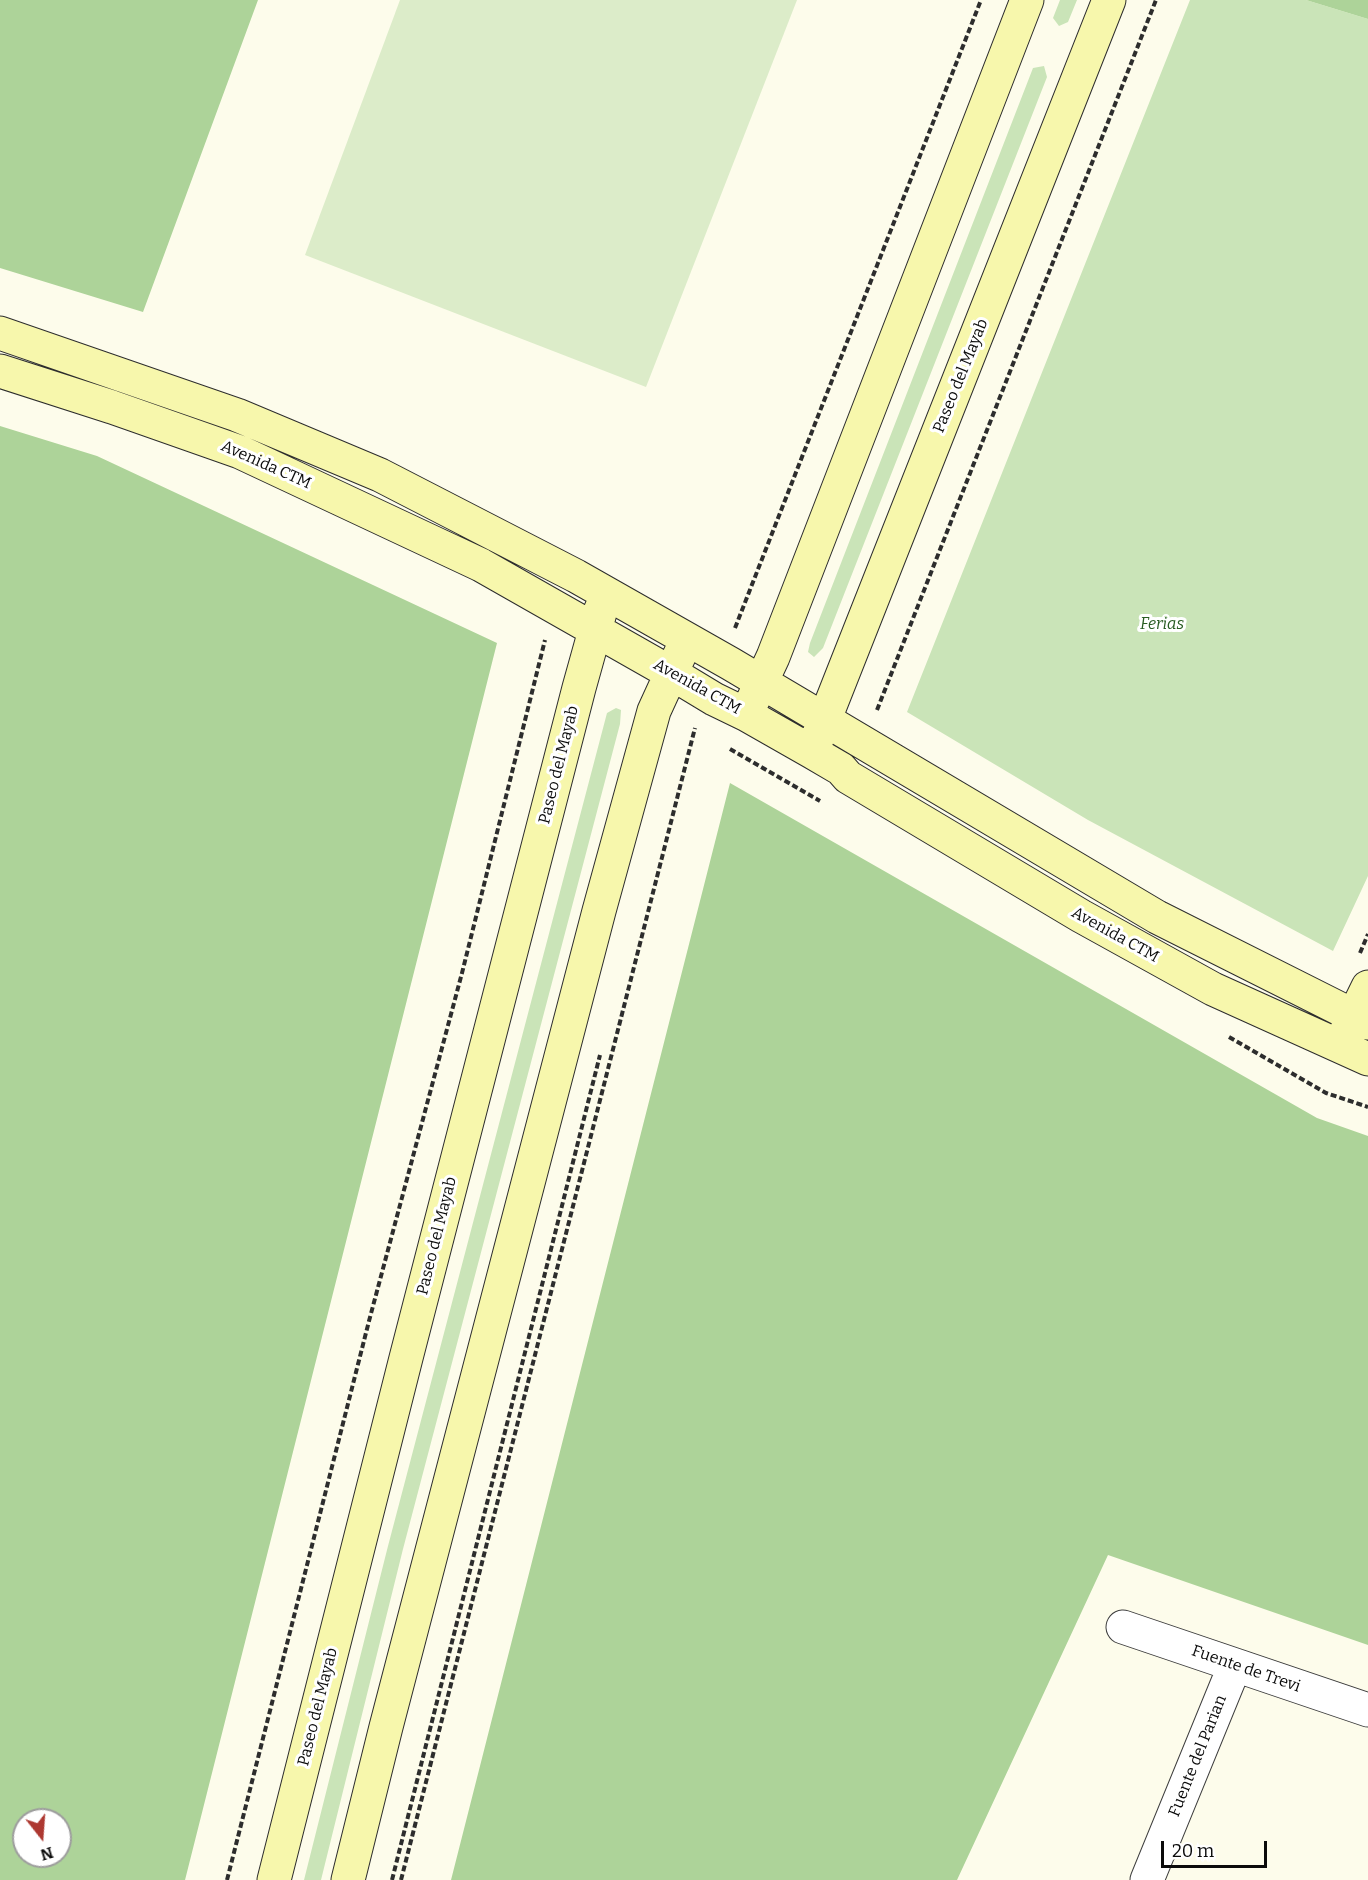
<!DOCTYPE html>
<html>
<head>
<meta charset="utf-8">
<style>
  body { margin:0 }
  #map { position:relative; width:1368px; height:1880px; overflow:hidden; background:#fdfceb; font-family:Bitter,serif }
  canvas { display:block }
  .north { position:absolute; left:12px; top:1808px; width:60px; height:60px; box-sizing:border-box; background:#fff; border:2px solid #9d9d9d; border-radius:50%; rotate:163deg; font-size:16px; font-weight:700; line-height:24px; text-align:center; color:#0b0b0b }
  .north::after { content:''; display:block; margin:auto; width:21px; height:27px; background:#ad3831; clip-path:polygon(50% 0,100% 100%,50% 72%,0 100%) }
  .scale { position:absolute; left:1161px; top:1841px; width:106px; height:27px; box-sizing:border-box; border:3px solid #0b0b0b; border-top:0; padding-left:8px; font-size:18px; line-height:21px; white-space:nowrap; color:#0b0b0b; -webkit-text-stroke:4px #fff; paint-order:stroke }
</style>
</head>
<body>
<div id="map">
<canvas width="1368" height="1880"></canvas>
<div class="north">N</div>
<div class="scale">20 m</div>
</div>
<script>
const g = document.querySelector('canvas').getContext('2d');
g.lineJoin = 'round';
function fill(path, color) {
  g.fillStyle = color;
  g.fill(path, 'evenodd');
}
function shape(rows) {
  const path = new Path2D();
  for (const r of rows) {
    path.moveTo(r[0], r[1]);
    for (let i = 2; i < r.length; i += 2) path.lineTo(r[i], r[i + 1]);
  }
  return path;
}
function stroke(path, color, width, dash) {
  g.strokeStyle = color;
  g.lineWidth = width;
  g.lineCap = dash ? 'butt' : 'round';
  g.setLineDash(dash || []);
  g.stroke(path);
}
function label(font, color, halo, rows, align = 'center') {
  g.font = font + ' Bitter,serif';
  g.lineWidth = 6;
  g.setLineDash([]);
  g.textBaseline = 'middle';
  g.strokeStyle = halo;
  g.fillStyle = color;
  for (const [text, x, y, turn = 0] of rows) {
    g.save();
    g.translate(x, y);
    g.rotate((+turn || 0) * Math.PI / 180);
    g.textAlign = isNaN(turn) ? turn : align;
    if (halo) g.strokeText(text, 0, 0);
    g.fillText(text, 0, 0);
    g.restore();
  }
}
fill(shape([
  [1060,0,1077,0,1068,22,1059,26,1053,18],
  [1190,0,1306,0,1368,19,1368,876,1333,951,1088,820,907,712],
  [1044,66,1047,77,823,648,814,657,808,652,810,643,1033,68],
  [616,708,621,710,620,724,403,1549,321,1880,304,1880,388,1546,607,713]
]), '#cae4b8');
fill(shape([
  [0,0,258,0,143,312,0,268],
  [1306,0,1368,0,1368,19],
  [0,426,97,456,497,643,185,1880,0,1880],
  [24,1820,60,1820,60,1856,24,1856],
  [730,783,1317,1118,1368,1136,1368,1645,1108,1555,957,1880,451,1880]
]), '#add399');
fill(shape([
  [400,0,797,0,646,387,305,255]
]), '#dcecc9');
const street = shape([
  [1123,1627,1368,1710],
  [1147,1880,1235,1665]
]);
const secondary = shape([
  [0,333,237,415,380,475,576,576,731,664,1157,917,1368,1023],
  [0,371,112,407,240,452,481,565,671,673,714,699,747,715,812,752,841,769,848,777,1081,916,1213,989,1368,1059],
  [752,702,773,657,1027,0],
  [817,739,1109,0],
  [1344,1036,1368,987],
  [274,1880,406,1358,579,688,601,609],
  [348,1880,386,1727,599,911,654,711,681,652]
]);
stroke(street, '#3e3e3e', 35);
stroke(secondary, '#2d2d2d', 35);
stroke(shape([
  [735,628,981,0],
  [877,710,1156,0],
  [730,749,820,801],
  [1360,953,1368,934],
  [1229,1037,1326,1093,1368,1107],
  [227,1880,369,1321,462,973,545,640],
  [392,1880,600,1055],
  [401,1880,695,728]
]), '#2d2d2d', 4, [6, 3]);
stroke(street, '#fff', 33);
stroke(secondary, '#f7f7ac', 33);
label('16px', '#0b0b0b', '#fff', [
  ["Paseo del Mayab",961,376,-68],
  ["Avenida CTM",266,465,24],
  ["Avenida CTM",697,687,29],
  ["Paseo del Mayab",559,765,-76],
  ["Avenida CTM",1115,935,29],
  ["Paseo del Mayab",437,1236,-76],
  ["Fuente de Trevi",1246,1669,19],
  ["Paseo del Mayab",318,1707,-76],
  ["Fuente del Parian",1198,1756,-68]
]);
label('italic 16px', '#285c22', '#fff', [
  ["Ferias",1162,625]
]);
</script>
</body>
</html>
